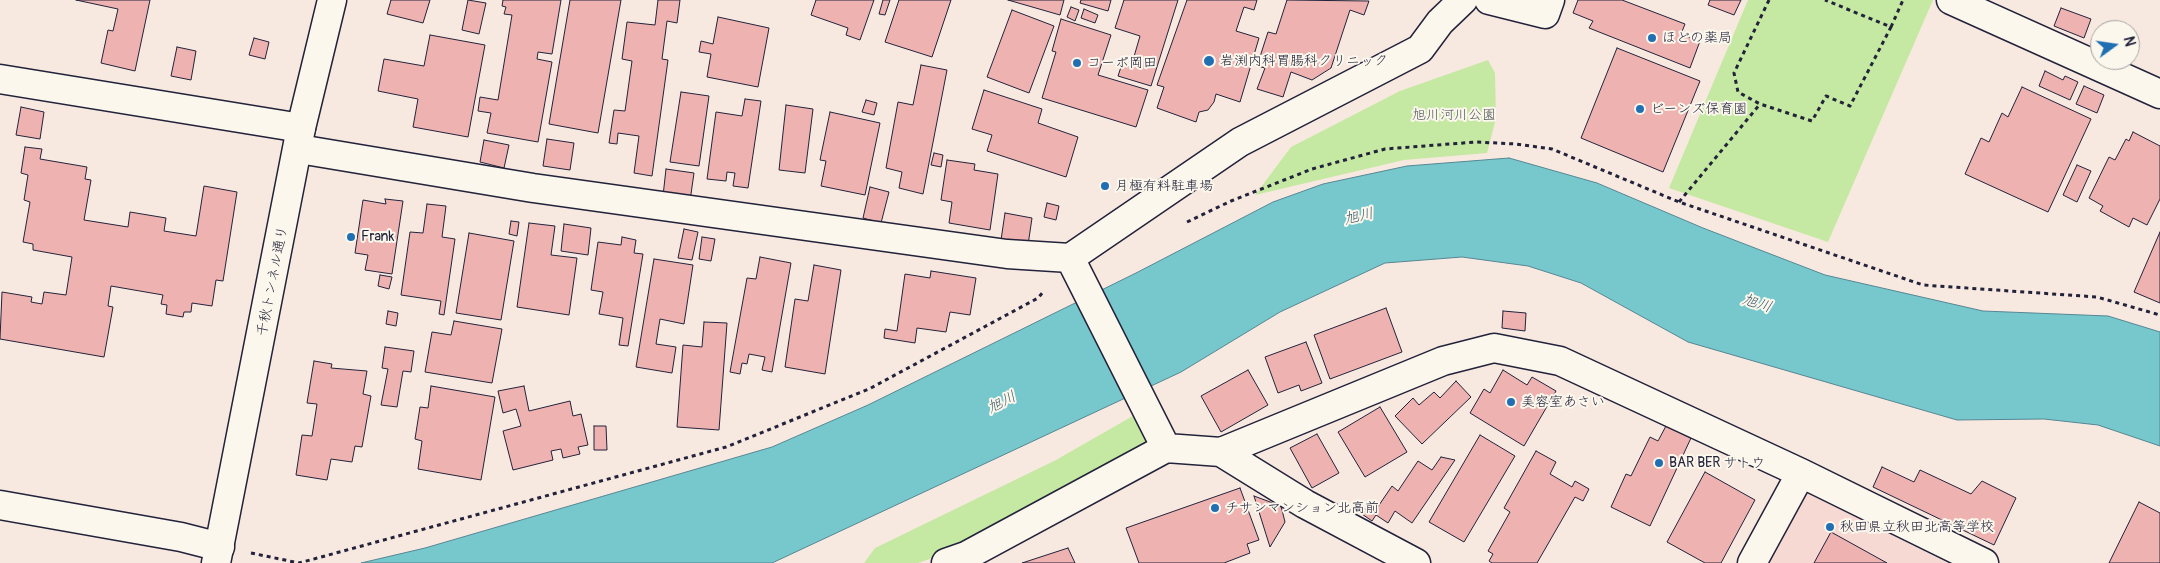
<!DOCTYPE html>
<html>
<head>
<meta charset="utf-8">
<style>
  body { margin:0 }
  #map { position:relative; width:2160px; height:563px; overflow:hidden; background:#f8e9e0; font-family:Pangolin,sans-serif }
  canvas { display:block }
  .north { position:absolute; left:2090px; top:20px; width:50px; height:50px; box-sizing:border-box; background:#fbf7ec; border:1px solid #a4a2a5; border-radius:50%; rotate:76deg; font-size:14px; font-weight:700; line-height:20px; text-align:center; color:#22223b }
  .north::after { content:''; display:block; margin:auto; width:18px; height:22px; background:#1f6fb2; clip-path:polygon(50% 0,100% 100%,50% 72%,0 100%) }
</style>
</head>
<body>
<div id="map">
<canvas width="2160" height="563"></canvas>
<div class="north">N</div>
</div>
<script>
const g = document.querySelector('canvas').getContext('2d');
g.lineJoin = 'round';
function fill(path, color) {
  g.fillStyle = color;
  g.fill(path, 'evenodd');
}
function shape(rows) {
  const path = new Path2D();
  for (const r of rows) {
    path.moveTo(r[0], r[1]);
    for (let i = 2; i < r.length; i += 2) path.lineTo(r[i], r[i + 1]);
  }
  return path;
}
function stroke(path, color, width, dash) {
  g.strokeStyle = color;
  g.lineWidth = width;
  g.lineCap = dash ? 'butt' : 'round';
  g.setLineDash(dash || []);
  g.stroke(path);
}
function label(font, color, halo, rows, align = 'center') {
  g.font = font + ' Pangolin,"Klee One",sans-serif';
  g.lineWidth = 4;
  g.setLineDash([]);
  g.textBaseline = 'middle';
  g.strokeStyle = halo;
  g.fillStyle = color;
  for (const [text, x, y, turn = 0] of rows) {
    g.save();
    g.translate(x, y);
    g.rotate((+turn || 0) * Math.PI / 180);
    g.textAlign = isNaN(turn) ? turn : align;
    if (halo) g.strokeText(text, 0, 0);
    g.fillText(text, 0, 0);
    g.restore();
  }
}
fill(shape([
  [1804,491,1948,563,1766,563]
]), '#f5d9d2');
fill(shape([
  [1748,0,1933,0,1828,242,1669,188],
  [1488,60,1495,73,1496,118,1487,153,1404,160,1255,195,1291,147,1400,91],
  [1138,413,1154,442,967,546,918,563,864,563,875,548,1056,460]
]), '#c5e8a2');
const water = shape([
  [1509,158,1597,183,1703,228,1825,275,1983,311,2108,316,2160,332,2160,446,2098,425,2044,419,1957,420,1688,342,1581,283,1528,266,1462,257,1385,263,1280,312,1181,372,772,563,361,563,425,548,772,447,868,405,1136,273,1273,202,1323,184,1407,166,1509,158]
]);
fill(water, '#77c8cd');
stroke(water, '#558693', 1);
const building = shape([
  [76,0,150,0,135,71,101,63,108,30,113,31,118,9,76,0],
  [391,0,430,0,423,23,387,14,391,0],
  [468,0,486,3,479,34,462,30,468,0],
  [503,0,561,0,552,54,538,52,537,59,552,62,538,142,487,133,491,113,478,111,480,97,498,100,512,15,504,14,506,7,502,6,503,0],
  [570,0,621,0,598,133,549,124,570,0],
  [658,0,680,0,677,23,667,21,662,59,668,60,652,176,634,173,639,136,618,133,617,144,609,143,614,110,625,111,632,61,622,59,627,22,655,25,658,0],
  [816,0,874,0,860,40,846,35,848,28,811,15,816,0],
  [883,0,890,0,885,15,879,14,883,0],
  [899,0,951,0,932,57,885,42,899,0],
  [1008,0,1064,0,1060,15,1008,0],
  [1081,0,1111,0,1108,11,1080,3,1081,0],
  [1124,0,1178,0,1151,86,1118,76,1122,64,1131,67,1140,36,1115,28,1124,0],
  [1187,0,1257,0,1254,10,1244,7,1236,31,1259,38,1240,102,1216,94,1214,102,1208,110,1199,112,1196,122,1157,108,1164,87,1157,85,1187,0],
  [1287,0,1369,1,1364,15,1350,10,1331,68,1312,80,1291,72,1283,97,1257,89,1265,68,1257,66,1268,32,1276,34,1287,0],
  [1578,0,1622,0,1685,24,1681,34,1700,41,1690,68,1589,28,1593,21,1573,13,1578,0],
  [1710,0,1741,0,1734,15,1708,5,1710,0],
  [1071,7,1079,10,1075,21,1067,17,1071,7],
  [2061,8,2091,19,2084,38,2054,26,2061,8],
  [1084,9,1098,15,1095,23,1081,18,1084,9],
  [1012,10,1054,26,1029,93,987,77,1012,10],
  [718,17,769,28,758,87,707,77,711,54,699,52,701,41,713,44,718,17],
  [1061,19,1111,35,1098,75,1148,90,1136,127,1042,98,1056,52,1052,51,1061,19],
  [430,35,485,45,468,137,413,127,418,99,378,91,384,59,424,66,430,35],
  [254,38,269,42,265,59,249,55,254,38],
  [177,47,196,51,191,80,171,76,177,47],
  [1617,48,1700,81,1663,172,1581,138,1617,48],
  [921,65,947,70,923,194,899,188,902,172,886,168,898,102,913,105,921,65],
  [2045,71,2063,80,2065,76,2078,82,2070,100,2039,86,2045,71],
  [2084,86,2104,95,2097,113,2076,104,2084,86],
  [2022,87,2091,119,2048,212,1965,174,1981,138,1989,142,2002,113,2008,117,2022,87],
  [984,90,1042,109,1038,123,1078,137,1066,177,987,151,992,135,972,129,984,90],
  [681,92,709,96,699,166,670,162,681,92],
  [745,99,761,101,748,188,733,186,735,173,727,172,726,181,707,179,716,112,742,116,745,99],
  [866,100,877,103,874,115,862,112,866,100],
  [786,105,813,109,805,173,779,170,786,105],
  [21,107,44,112,40,139,16,135,21,107],
  [830,112,880,123,865,195,821,186,826,161,820,160,830,112],
  [2133,132,2160,146,2160,199,2147,225,2133,218,2129,227,2100,211,2103,206,2089,198,2109,157,2115,160,2126,139,2129,141,2133,132],
  [547,139,574,143,570,170,543,166,547,139],
  [484,140,509,145,504,168,480,162,484,140],
  [25,147,42,149,40,159,87,167,85,179,91,180,84,220,128,227,130,212,166,218,164,231,196,236,204,186,237,192,223,281,216,280,212,306,192,303,191,312,184,312,183,317,166,314,167,305,161,304,163,295,111,286,108,306,113,307,104,357,0,339,2,292,32,297,31,302,42,304,44,292,66,295,72,257,33,250,33,244,23,242,30,202,24,200,28,175,21,173,25,147],
  [934,153,943,155,941,167,931,165,934,153],
  [947,160,975,164,974,170,998,174,990,230,949,223,952,202,941,200,947,160],
  [2077,165,2091,171,2077,202,2063,195,2077,165],
  [666,169,694,173,690,201,663,196,666,169],
  [870,187,889,192,881,223,863,218,870,187],
  [385,199,403,201,392,274,365,270,368,255,355,253,363,200,386,204,385,199],
  [1047,203,1059,206,1056,220,1044,217,1047,203],
  [427,204,446,206,442,237,455,239,444,315,439,314,441,301,401,295,410,232,423,233,427,204],
  [1005,213,1032,218,1028,245,1001,240,1005,213],
  [511,221,519,222,517,236,509,234,511,221],
  [529,223,555,226,551,255,577,258,569,315,517,307,529,223],
  [564,224,591,228,588,255,561,251,564,224],
  [684,229,698,232,692,260,678,258,684,229],
  [2160,232,2160,303,2134,292,2160,232],
  [469,233,514,241,501,320,456,313,469,233],
  [622,237,636,240,634,253,643,254,628,346,619,345,623,318,599,314,603,292,591,290,598,242,621,245,622,237],
  [702,237,715,239,711,261,699,259,702,237],
  [760,257,791,263,772,372,762,370,765,357,749,354,747,364,742,363,740,374,730,372,747,278,756,279,760,257],
  [654,259,693,265,684,324,660,319,656,344,676,347,672,373,636,367,654,259],
  [814,265,841,270,825,374,785,367,795,299,808,301,814,265],
  [931,271,976,278,970,315,950,312,946,332,917,328,915,343,884,338,885,329,897,331,905,274,930,278,931,271],
  [380,275,392,277,389,289,378,286,380,275],
  [1386,308,1402,352,1330,379,1314,335,1386,308],
  [388,311,398,313,396,326,386,324,388,311],
  [1503,311,1526,313,1525,331,1502,328,1503,311],
  [454,321,502,329,492,383,425,372,432,332,451,335,454,321],
  [704,322,727,323,719,430,677,427,683,345,702,347,704,322],
  [1306,342,1322,383,1301,391,1299,385,1278,393,1265,357,1306,342],
  [385,347,414,351,411,372,403,371,397,407,381,405,388,369,382,368,385,347],
  [314,361,332,364,331,368,367,371,363,394,371,396,362,447,355,446,352,462,331,459,327,480,296,475,302,435,312,436,317,404,307,403,314,361],
  [1248,370,1268,405,1221,432,1201,396,1248,370],
  [1503,370,1527,385,1532,377,1556,391,1524,446,1470,413,1484,389,1490,393,1503,370],
  [1456,381,1471,397,1422,444,1395,416,1413,398,1419,405,1434,392,1440,398,1456,381],
  [431,386,495,397,481,480,418,469,422,441,415,439,420,407,428,408,431,386],
  [524,386,529,411,570,401,573,416,581,414,588,445,578,447,580,454,563,458,561,449,551,451,553,460,513,470,503,431,521,426,516,409,503,413,498,391,524,386],
  [1380,407,1407,452,1365,477,1338,432,1380,407],
  [594,426,606,426,607,450,594,450,594,426],
  [1666,426,1691,438,1650,526,1611,507,1626,474,1631,476,1650,437,1658,441,1666,426],
  [1317,434,1339,473,1312,488,1290,448,1317,434],
  [1480,435,1515,456,1464,542,1429,522,1480,435],
  [1536,451,1556,462,1550,474,1572,487,1575,481,1589,489,1583,501,1575,497,1537,563,1492,563,1489,561,1493,554,1488,551,1510,512,1504,508,1536,451],
  [1441,457,1455,460,1412,523,1395,511,1388,523,1376,515,1372,521,1359,512,1362,507,1373,514,1392,486,1398,491,1418,461,1432,470,1441,457],
  [1882,467,1914,482,1920,470,1971,494,1982,481,2016,498,1994,545,1873,487,1882,467],
  [1705,472,1755,500,1721,563,1705,563,1667,542,1705,472],
  [1240,488,1259,540,1247,544,1250,553,1224,563,1139,563,1126,528,1240,488],
  [1254,496,1281,506,1285,522,1270,547,1254,496],
  [2139,502,2160,513,2160,563,2109,563,2139,502],
  [1831,532,1887,563,1814,563,1831,532],
  [1068,548,1075,563,1022,563,1068,548]
]);
fill(building, '#eeb3b1');
stroke(building, '#22223b', 1);
const street = shape([
  [1489,0,1545,14,1550,0],
  [1951,0,2160,94],
  [0,79,301,128],
  [299,149,533,188,1007,254,1070,258],
  [1166,448,1221,452,1443,361,1494,348,1560,361,1801,473,1984,563],
  [1221,452,1305,504,1416,563],
  [0,505,181,537,220,547],
  [946,563,966,556,1166,448,1070,258,1240,142,1420,49,1440,22,1463,0],
  [1752,563,1801,473]
]);
const secondary = shape([
  [216,563,301,128,332,0]
]);
stroke(street, '#22223b', 31);
stroke(secondary, '#22223b', 31);
stroke(shape([
  [1769,0,1734,73,1738,92,1760,104,1812,121,1826,96,1850,106,1891,27,1825,0],
  [1891,27,1903,0],
  [1679,202,1760,104],
  [1187,222,1231,201,1312,169,1385,149,1476,142,1516,144,1552,149,1679,202,1923,285,2097,297,2160,315],
  [251,553,299,563,726,447,869,389,1038,298,1044,291]
]), '#22223b', 3, [4, 4]);
stroke(street, '#fbf7ec', 28);
stroke(secondary, '#fbf7ec', 28);
for (const [x, y, r, color] of [
  [1652,38,5,"#1f6fb2"],
  [1209,61,6,"#1f6fb2"],
  [1077,63,5,"#1f6fb2"],
  [1640,109,5,"#1f6fb2"],
  [1105,186,5,"#1f6fb2"],
  [351,237,5,"#1f6fb2"],
  [1511,402,5,"#1f6fb2"],
  [1659,463,5,"#1f6fb2"],
  [1215,508,5,"#1f6fb2"],
  [1830,527,5,"#1f6fb2"]
]) {
  const dot = new Path2D();
  dot.arc(x, y, r, 0, 2 * Math.PI);
  g.fillStyle = color;
  g.fill(dot);
  stroke(dot, '#fbf7ec', 2);
}
label('14px', '#22223b', '#fbf7ec', [
  ["ほどの薬局",1662,38],
  ["岩渕内科胃腸科クリニック",1220,61],
  ["コーポ岡田",1087,63],
  ["ビーンズ保育園",1650,109],
  ["月極有料駐車場",1115,186],
  ["Frank",361,237],
  ["美容室あさい",1521,402],
  ["BAR BER サトウ",1669,463],
  ["チサンマンション北高前",1225,508],
  ["秋田県立秋田北高等学校",1840,527]
], 'left');
label('14px', '#4b5455', '#fbf7ec', [
  ["旭川河川公園",1454,115]
]);
label('14px', '#22223b', '#fbf7ec', [
  ["千秋トンネル通り",273,281,-79]
]);
label('italic 15px', '#405c6e', '#fbf7ec', [
  ["旭川",1359,217,-13],
  ["旭川",1757,304,18],
  ["旭川",1002,403,-27]
]);
</script>
</body>
</html>
